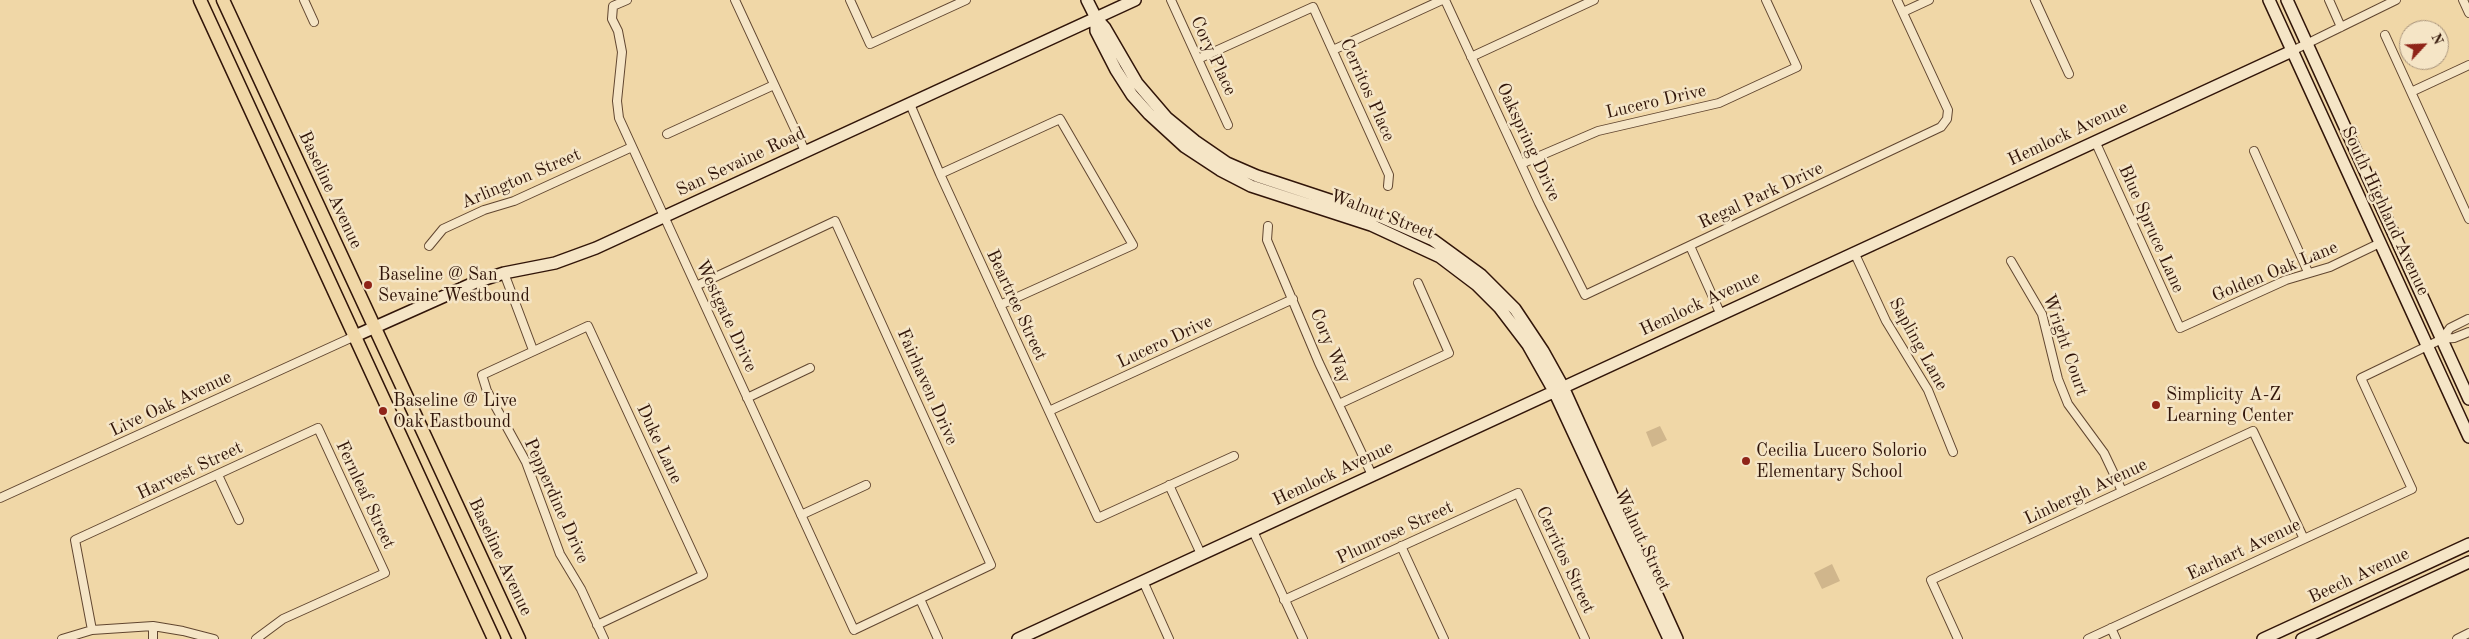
<!DOCTYPE html>
<html>
<head>
<meta charset="utf-8">
<style>
  body { margin:0 }
  #map { position:relative; width:2469px; height:639px; overflow:hidden; background:#f0d7a7; font-family:"Old Standard TT",serif }
  canvas { display:block }
  .north { position:absolute; left:2399px; top:20px; width:50px; height:50px; box-sizing:border-box; background:#f5e5c6; border:1px solid #a7927a; border-radius:50%; rotate:65deg; font-size:14px; font-weight:700; line-height:20px; text-align:center; color:#311509 }
  .north::after { content:''; display:block; margin:auto; width:18px; height:22px; background:#8f2418; clip-path:polygon(50% 0,100% 100%,50% 72%,0 100%) }
</style>
</head>
<body>
<div id="map">
<canvas width="2469" height="639"></canvas>
<div class="north">N</div>
</div>
<script>
const g = document.querySelector('canvas').getContext('2d');
g.lineJoin = 'round';
function fill(path, color) {
  g.fillStyle = color;
  g.fill(path, 'evenodd');
}
function shape(rows) {
  const path = new Path2D();
  for (const r of rows) {
    path.moveTo(r[0], r[1]);
    for (let i = 2; i < r.length; i += 2) path.lineTo(r[i], r[i + 1]);
  }
  return path;
}
function stroke(path, color, width, dash) {
  g.strokeStyle = color;
  g.lineWidth = width;
  g.lineCap = dash ? 'butt' : 'round';
  g.setLineDash(dash || []);
  g.stroke(path);
}
function label(font, color, halo, rows, align = 'center') {
  g.font = font + ' "Old Standard TT",serif';
  g.lineWidth = 5;
  g.setLineDash([]);
  g.textBaseline = 'middle';
  g.strokeStyle = halo;
  g.fillStyle = color;
  for (const [text, x, y, turn = 0] of rows) {
    g.save();
    g.translate(x, y);
    g.rotate((+turn || 0) * Math.PI / 180);
    g.textAlign = isNaN(turn) ? turn : align;
    if (halo) g.strokeText(text, 0, 0);
    g.fillText(text, 0, 0);
    g.restore();
  }
}
fill(shape([
  [1660,426,1667,440,1652,447,1646,432],
  [1832,564,1840,581,1822,589,1814,573]
]), '#d0b68c');
const street = shape([
  [304,0,314,22],
  [627,0,613,6,612,19,618,31,622,52,617,101,619,118,696,286,854,630,991,565,835,221,696,286],
  [735,0,805,151],
  [850,0,870,44,966,0],
  [1171,0,1228,125],
  [1445,0,1539,203,1585,295,1941,127,1947,119,1948,110,1897,0],
  [2035,0,2069,74],
  [2329,0,2341,27],
  [2463,0,2469,13],
  [1903,12,1929,0],
  [2385,35,2469,219],
  [1333,50,1442,0],
  [2292,51,2396,0],
  [1471,57,1594,0],
  [1198,59,1313,7,1389,175,1388,186],
  [2411,92,2469,65],
  [910,104,940,174,1098,518,1234,456],
  [667,134,774,85],
  [2095,141,2180,328,2286,280,2330,267,2380,243],
  [2254,151,2308,272],
  [1521,164,1598,131,1719,103,1797,67,1766,0],
  [940,174,1060,119,1133,245,1000,305],
  [1268,226,1267,240,1319,363,1372,475],
  [429,246,443,229,484,210,514,201,632,147],
  [1690,246,1721,315],
  [1854,252,1886,321,1928,390,1953,452],
  [2011,261,2042,314,2058,379,2068,404,2104,453,2122,491],
  [504,273,533,350],
  [2442,339,2454,338,2469,332],
  [747,398,810,368],
  [1339,404,1449,353,1418,283],
  [1049,411,1293,299],
  [218,475,239,520],
  [1169,485,1201,554],
  [0,498,355,336],
  [801,515,866,485],
  [1253,531,1303,639],
  [1401,546,1444,639],
  [1143,581,1169,639],
  [920,599,938,639],
  [1284,600,1518,493,1585,639],
  [597,625,703,575,588,326,482,375,487,391,526,462,560,554,581,589,604,639],
  [153,626,153,639],
  [2111,628,2116,639],
  [92,630,75,540,318,428,385,573,283,619,256,639],
  [62,639,92,630,153,626,183,631,214,639],
  [1958,639,1931,580,2253,431,2304,539],
  [2088,639,2412,489,2361,378,2442,339,2450,328,2468,319],
  [2457,639,2469,633]
]);
const secondary = shape([
  [1087,0,1096,18,1105,28,1137,83,1167,118,1195,141,1227,163,1257,176,1381,217,1433,240,1481,275,1515,309,1543,351,1563,387,1677,639],
  [2269,0,2469,437],
  [2287,0,2469,399],
  [1096,18,1096,31,1116,70,1132,95,1149,114,1185,147,1220,170,1251,186,1371,225,1440,257,1477,285,1499,307,1528,345,1554,391,1669,639],
  [355,336,476,282,504,273,555,263,596,248,1135,0],
  [1018,639,2292,51],
  [2263,639,2469,544],
  [2302,639,2469,562]
]);
const primary = shape([
  [200,0,494,639],
  [223,0,519,639]
]);
stroke(street, '#614630', 10);
stroke(secondary, '#311509', 14);
stroke(primary, '#311509', 15);
stroke(street, '#f5e5c6', 8);
stroke(secondary, '#f5e5c6', 11);
stroke(primary, '#f0d7a7', 12);
for (const [x, y, r, color] of [
  [368,285,5,"#8f2418"],
  [2156,405,5,"#8f2418"],
  [383,411,5,"#8f2418"],
  [1746,461,5,"#8f2418"]
]) {
  const dot = new Path2D();
  dot.arc(x, y, r, 0, 2 * Math.PI);
  g.fillStyle = color;
  g.fill(dot);
  stroke(dot, '#f5e5c6', 2);
}
label('18px', '#311509', '#f5e5c6', [
  ["Cory Place",1213,56,65],
  ["Cerritos Place",1367,90,66],
  ["Lucero Drive",1656,102,-13],
  ["Hemlock Avenue",2068,134,-25],
  ["Oakspring Drive",1528,142,65],
  ["San Sevaine Road",741,162,-25],
  ["Arlington Street",521,179,-23],
  ["Baseline Avenue",330,190,65],
  ["Regal Park Drive",1761,196,-25],
  ["South Highland Avenue",2385,211,65],
  ["Walnut Street",1382,215,21],
  ["Blue Spruce Lane",2151,229,66],
  ["Golden Oak Lane",2275,272,-22],
  ["Hemlock Avenue",1700,304,-25],
  ["Beartree Street",1016,305,65],
  ["Westgate Drive",726,316,65],
  ["Lucero Drive",1165,342,-25],
  ["Sapling Lane",1918,344,61],
  ["Wright Court",2065,345,71],
  ["Cory Way",1330,346,67],
  ["Fairhaven Drive",927,387,66],
  ["Live Oak Avenue",171,404,-25],
  ["Duke Lane",659,444,65],
  ["Harvest Street",190,471,-25],
  ["Hemlock Avenue",1333,474,-25],
  ["Linbergh Avenue",2086,492,-25],
  ["Fernleaf Street",365,495,65],
  ["Pepperdine Drive",556,501,66],
  ["Plumrose Street",1395,533,-25],
  ["Walnut Street",1642,540,65],
  ["Earhart Avenue",2244,550,-25],
  ["Baseline Avenue",500,557,65],
  ["Cerritos Street",1565,560,65],
  ["Beech Avenue",2359,576,-25]
]);
label('18px', '#311509', '#f5e5c6', [
  ["Baseline @ San",378,275],
  ["Sevaine Westbound",378,296],
  ["Simplicity A-Z",2166,395],
  ["Learning Center",2166,416],
  ["Baseline @ Live",393,401],
  ["Oak Eastbound",393,422],
  ["Cecilia Lucero Solorio",1756,451],
  ["Elementary School",1756,472]
], 'left');
</script>
</body>
</html>
